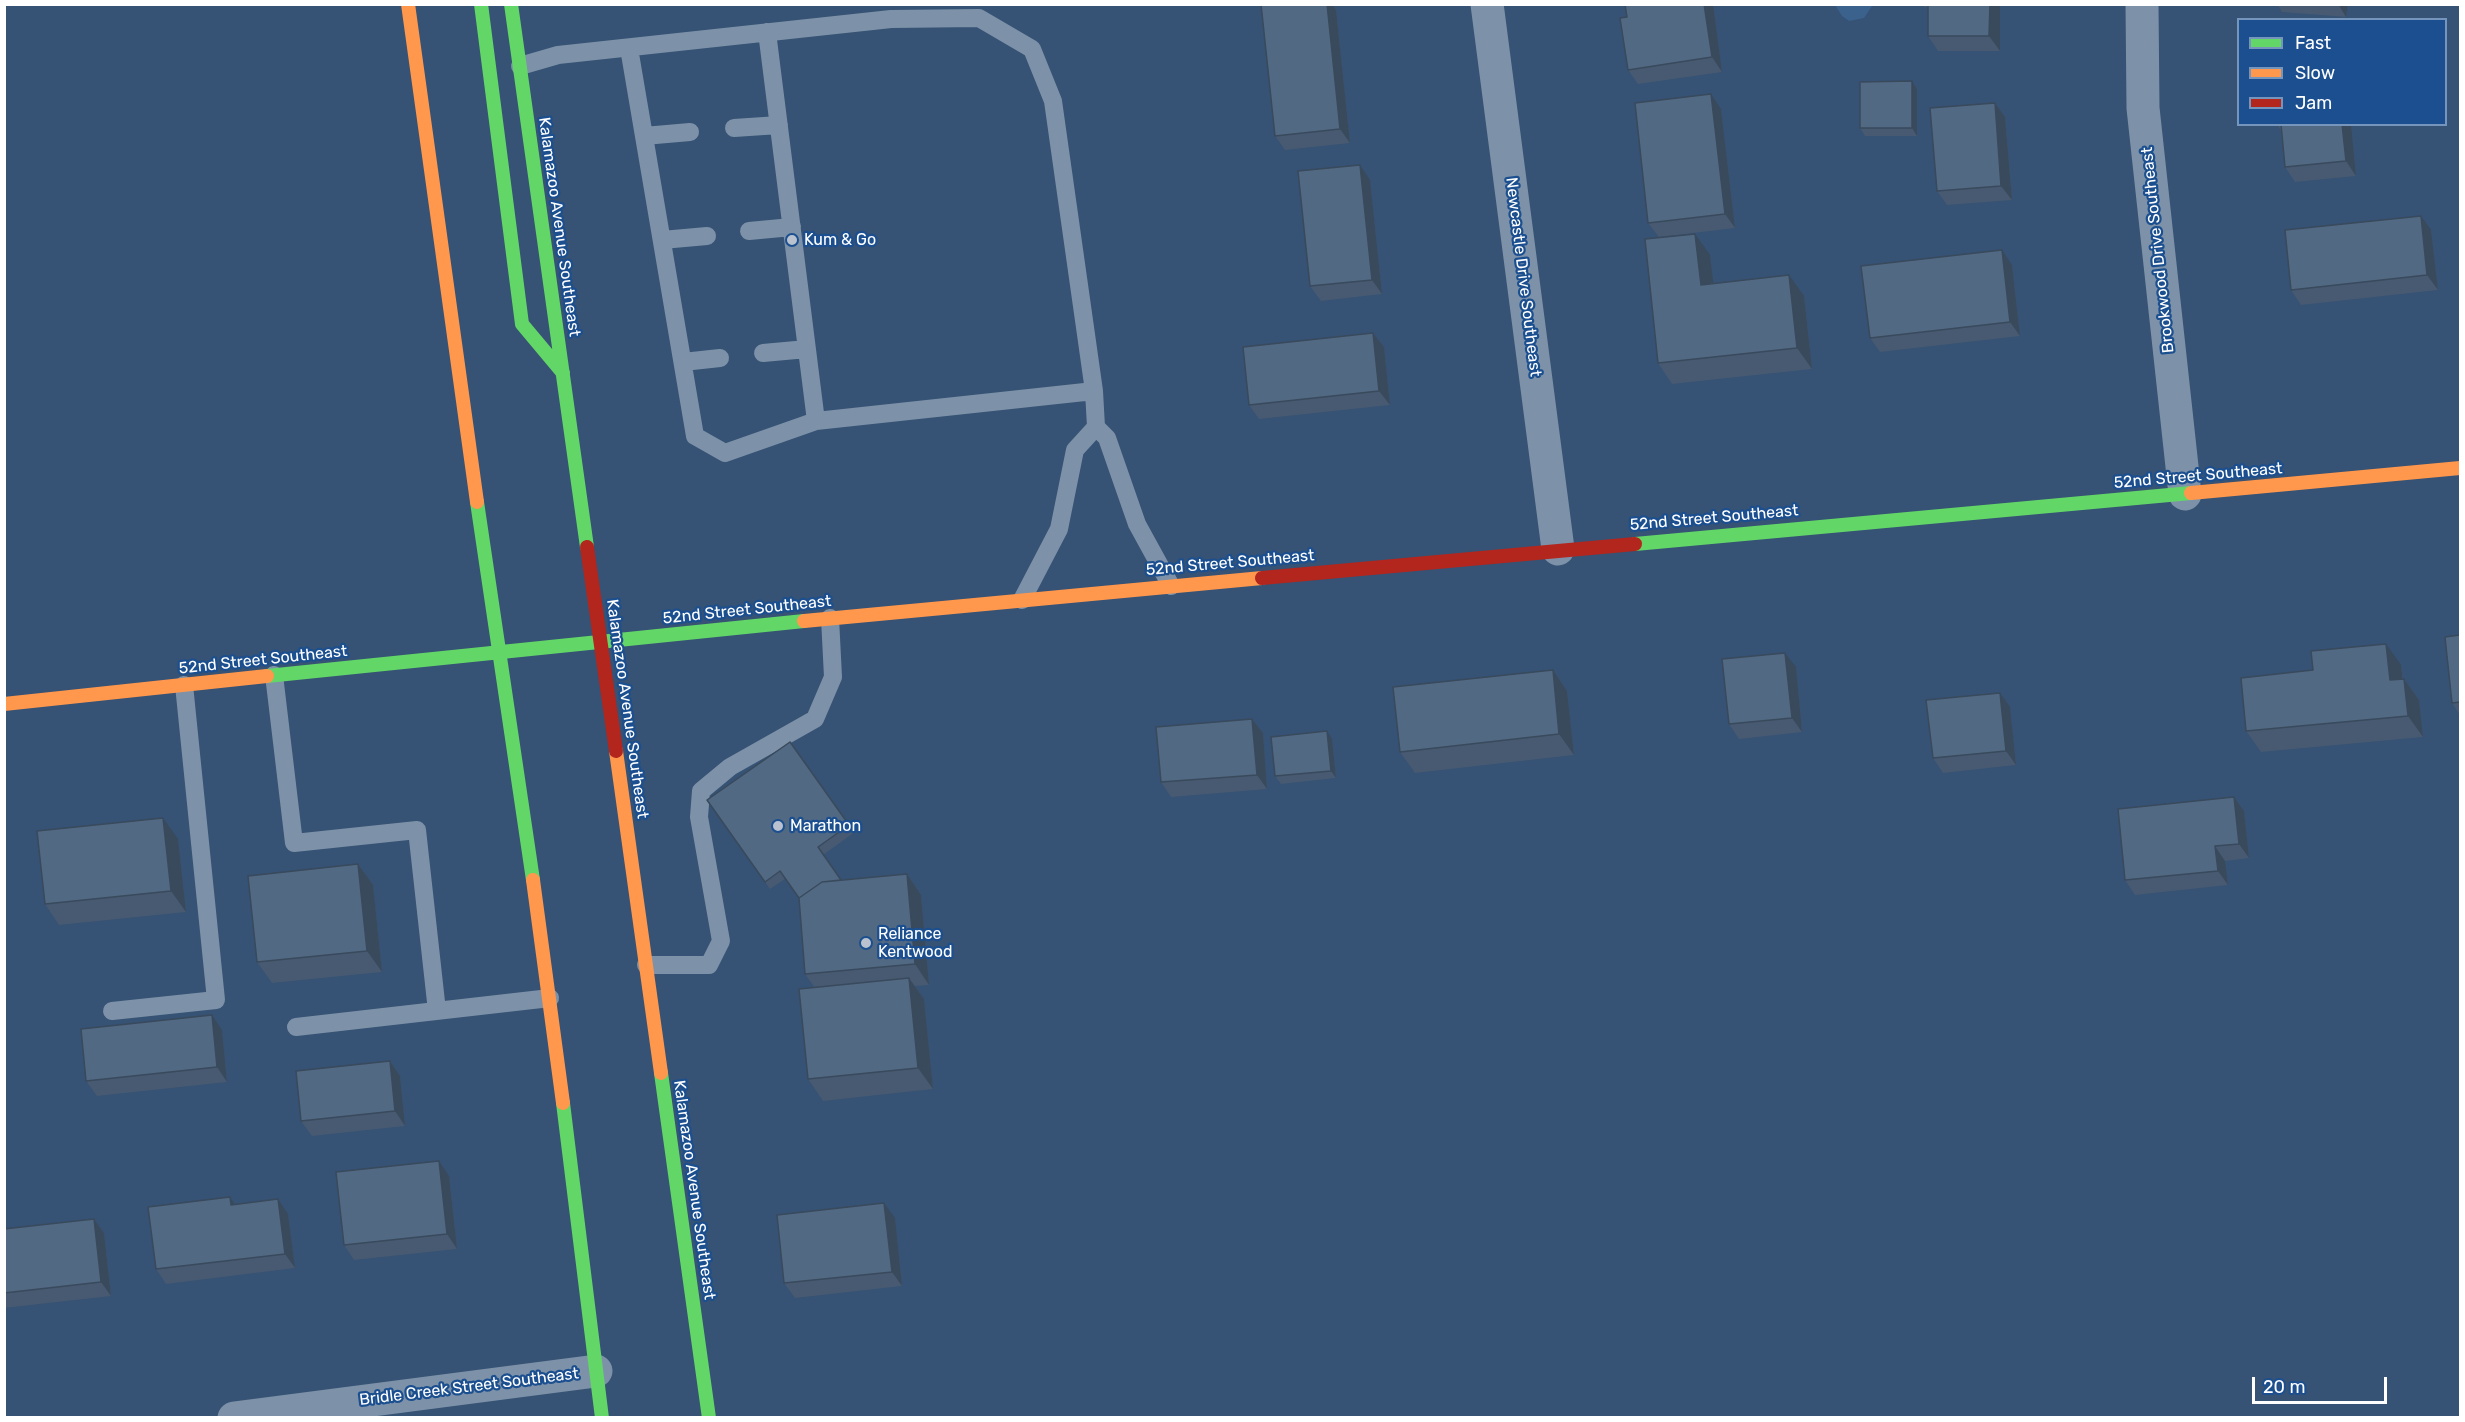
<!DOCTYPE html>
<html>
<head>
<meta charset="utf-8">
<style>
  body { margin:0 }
  #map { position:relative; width:2465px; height:1422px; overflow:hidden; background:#365274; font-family:Rubik,sans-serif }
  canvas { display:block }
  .frame { position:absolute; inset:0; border:6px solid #fff; pointer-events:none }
  .legend { position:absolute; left:2237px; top:18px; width:210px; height:108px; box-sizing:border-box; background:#1b4f8f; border:2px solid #7695bc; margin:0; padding:8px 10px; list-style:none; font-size:18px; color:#fff }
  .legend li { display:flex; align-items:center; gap:12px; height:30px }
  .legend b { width:30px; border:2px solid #7695bc }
  .scale { position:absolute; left:2252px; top:1377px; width:135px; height:27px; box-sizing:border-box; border:3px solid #fff; border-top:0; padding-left:8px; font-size:18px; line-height:21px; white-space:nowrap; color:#fff; -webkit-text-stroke:4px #1b4f8f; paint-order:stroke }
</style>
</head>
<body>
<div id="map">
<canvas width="2465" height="1422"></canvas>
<div class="frame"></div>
<ul class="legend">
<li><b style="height:8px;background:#63d668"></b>Fast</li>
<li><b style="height:8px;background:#ff974d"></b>Slow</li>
<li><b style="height:8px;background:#b3261e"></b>Jam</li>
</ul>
<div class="scale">20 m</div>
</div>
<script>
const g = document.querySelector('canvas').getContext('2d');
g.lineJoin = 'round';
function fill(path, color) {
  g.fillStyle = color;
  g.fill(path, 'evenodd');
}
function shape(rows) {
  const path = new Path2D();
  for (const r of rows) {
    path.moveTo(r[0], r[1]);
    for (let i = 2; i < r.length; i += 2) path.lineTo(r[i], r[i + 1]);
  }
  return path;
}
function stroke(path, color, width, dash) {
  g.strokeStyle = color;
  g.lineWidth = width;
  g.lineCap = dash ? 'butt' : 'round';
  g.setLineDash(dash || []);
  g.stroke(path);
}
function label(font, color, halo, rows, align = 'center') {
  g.font = font + ' Rubik,sans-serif';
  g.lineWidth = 4.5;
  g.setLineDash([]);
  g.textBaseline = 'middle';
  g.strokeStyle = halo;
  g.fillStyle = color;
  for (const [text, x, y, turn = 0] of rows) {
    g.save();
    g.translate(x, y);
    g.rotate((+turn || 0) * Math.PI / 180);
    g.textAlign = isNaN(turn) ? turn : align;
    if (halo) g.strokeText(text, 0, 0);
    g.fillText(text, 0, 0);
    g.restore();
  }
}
fill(shape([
  [1835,5,1872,5,1872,6,1864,18,1849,21,1842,16]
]), '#3b618d');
stroke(shape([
  [767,32,816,421],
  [520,66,558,55,891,19,979,18,1032,49,1053,101,1094,391,816,421,725,453,695,436,629,48],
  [734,128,779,125],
  [644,136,690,132],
  [749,231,792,227],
  [662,240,707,236],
  [763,353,807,349],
  [683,362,720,358],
  [1094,391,1096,427],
  [1022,600,1059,529,1075,450,1096,427,1107,438,1137,524,1171,586],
  [274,675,294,843,417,830,437,1011],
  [646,965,709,965,721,941,699,817,701,791,730,767,815,719,833,677,830,618],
  [112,1011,216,1000,184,685],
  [296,1027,550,998]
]), '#7d92a8', 18);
stroke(shape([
  [1487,4,1558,549],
  [2142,4,2143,108,2185,494],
  [234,1418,596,1371]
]), '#7d92a8', 33);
stroke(shape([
  [481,4,522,324,563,373],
  [511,4,587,547],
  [477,502,533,880],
  [1635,544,2191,493],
  [267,676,804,621],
  [661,1073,709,1418],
  [563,1103,602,1418]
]), '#63d668', 14);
stroke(shape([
  [408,4,477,502],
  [2191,493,2460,468],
  [804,621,1262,578],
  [4,704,267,676],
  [616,751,661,1073],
  [533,880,563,1103]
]), '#ff974d', 14);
stroke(shape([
  [587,547,616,751],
  [1262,578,1635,544]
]), '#b3261e', 14);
fill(shape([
  [1261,4,1332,4,1336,10,1350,143,1285,150,1275,136],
  [1625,4,1713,4,1722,72,1638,84,1628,70,1627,17],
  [1922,4,2000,4,2000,51,1938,51,1928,36,1928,7,1924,7],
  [2277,4,2348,4,2346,17,2282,12],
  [1912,81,1917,89,1917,136,1865,136,1860,128],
  [1995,103,2005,117,2012,200,1947,205,1937,191],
  [1721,109,1735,228,1659,237,1648,223],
  [2277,124,2351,124,2356,176,2295,182,2285,167,2281,131],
  [1370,180,1382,294,1321,301,1310,286],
  [2431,230,2438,290,2301,305,2291,290],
  [1710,255,1713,283,1804,296,1812,369,1672,384,1658,363],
  [2012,265,2020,336,1880,352,1870,338],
  [1373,333,1384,347,1390,405,1259,419,1249,405],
  [2460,635,2460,715,2452,703],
  [2401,665,2403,679,2404,679,2419,700,2423,737,2261,752,2246,731],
  [1796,667,1802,732,1739,739,1729,724],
  [1553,670,1567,691,1574,755,1415,773,1400,752],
  [2010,707,2016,765,1943,773,1933,758],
  [1252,719,1263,733,1267,789,1171,797,1161,782],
  [1332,739,1336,778,1281,784,1275,776],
  [790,742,855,832,823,855,841,880,907,874,921,895,929,985,915,986,924,999,933,1089,823,1101,808,1079,815,988,805,974,799,898,785,879,770,889,707,800],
  [2234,797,2244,811,2249,858,2225,861,2228,885,2135,895,2125,880],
  [178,839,186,912,59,925,45,904],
  [358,864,373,885,382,972,272,983,257,962],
  [222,1030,227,1082,97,1096,86,1081],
  [390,1061,400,1076,405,1126,312,1136,301,1121],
  [449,1176,457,1249,354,1260,344,1245],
  [235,1205,288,1214,295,1268,166,1284,156,1269],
  [895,1218,902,1286,795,1298,784,1283],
  [94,1219,104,1233,111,1296,4,1308,4,1229]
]), '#475a72');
fill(shape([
  [1327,4,1332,4,1336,10,1350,143,1340,129],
  [1704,4,1713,4,1722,72,1712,57],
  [1990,4,2000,4,2000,51,1989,36],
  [2338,4,2348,4,2346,17],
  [1912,81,1917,89,1917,136,1912,128],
  [1711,94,1721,109,1735,228,1725,214],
  [1995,103,2005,117,2012,200,2001,186],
  [2342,124,2351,124,2356,176,2346,161],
  [1360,165,1370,180,1382,294,1372,280],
  [2421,216,2431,230,2438,290,2427,275],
  [1695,234,1710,255,1716,306,1701,285],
  [2002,250,2012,265,2020,336,2010,322],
  [1789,275,1804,296,1812,369,1797,348],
  [1373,333,1384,347,1390,405,1379,391],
  [2386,644,2401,665,2405,701,2390,680],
  [1785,653,1796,667,1802,732,1792,718],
  [1553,670,1567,691,1574,755,1559,734],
  [2404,679,2419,700,2423,737,2408,716],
  [2000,693,2010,707,2016,765,2006,751],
  [1252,719,1263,733,1267,789,1257,775],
  [1327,731,1332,739,1336,778,1331,771],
  [2234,797,2244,811,2249,858,2239,844],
  [163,818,178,839,186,912,171,891],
  [2215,846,2225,861,2228,885,2218,871],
  [358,864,373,885,382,972,367,951],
  [907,874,921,895,929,985,915,964],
  [909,978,924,999,933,1089,918,1068],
  [212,1015,222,1030,227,1082,217,1067],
  [390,1061,400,1076,405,1126,395,1111],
  [439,1161,449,1176,457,1249,447,1234],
  [230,1197,240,1212,231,1205],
  [278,1199,288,1214,295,1268,285,1254],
  [884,1203,895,1218,902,1286,892,1272],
  [94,1219,104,1233,111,1296,101,1282]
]), '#394a5c');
const building = shape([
  [1261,4,1327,4,1340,129,1275,136,1261,4],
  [1625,4,1704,4,1712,57,1628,70,1620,18,1627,17,1625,4],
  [1928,4,1990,4,1989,36,1928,36,1928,4],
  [1912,81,1912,128,1860,128,1860,82,1912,81],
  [1711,94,1725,214,1648,223,1635,103,1711,94],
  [1995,103,2001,186,1937,191,1930,108,1995,103],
  [2281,124,2342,124,2346,161,2285,167,2281,124],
  [1360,165,1372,280,1310,286,1298,171,1360,165],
  [2421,216,2427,275,2291,290,2285,230,2421,216],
  [1695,234,1701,285,1789,275,1797,348,1658,363,1645,239,1695,234],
  [2002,250,2010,322,1870,338,1861,266,2002,250],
  [1373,333,1379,391,1249,405,1243,347,1373,333],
  [2460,635,2460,702,2452,703,2445,637,2460,635],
  [2386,644,2390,680,2404,679,2408,716,2246,731,2241,678,2313,670,2311,651,2386,644],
  [1785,653,1792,718,1729,724,1722,659,1785,653],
  [1553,670,1559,734,1400,752,1393,687,1553,670],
  [2000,693,2006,751,1933,758,1926,700,2000,693],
  [1252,719,1257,775,1161,782,1156,727,1252,719],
  [1327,731,1331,771,1275,776,1271,737,1327,731],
  [790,742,849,825,818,847,841,880,822,882,799,898,780,871,765,882,707,800,790,742],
  [2234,797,2239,844,2215,846,2218,871,2125,880,2118,809,2234,797],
  [163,818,171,891,45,904,37,831,163,818],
  [358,864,367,951,257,962,248,876,358,864],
  [907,874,915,964,805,974,799,898,822,882,907,874],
  [909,978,918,1068,808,1079,799,989,909,978],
  [212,1015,217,1067,86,1081,81,1029,212,1015],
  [390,1061,395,1111,301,1121,296,1071,390,1061],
  [439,1161,447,1234,344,1245,336,1172,439,1161],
  [230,1197,231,1205,278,1199,285,1254,156,1269,148,1207,230,1197],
  [884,1203,892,1272,784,1283,777,1215,884,1203],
  [94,1219,101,1282,4,1293,4,1229,94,1219]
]);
fill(building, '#526984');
stroke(building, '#394a5c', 1.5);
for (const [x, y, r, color] of [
  [792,240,6,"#b9c2ce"],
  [778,826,6,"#b9c2ce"],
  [866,943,6,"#b9c2ce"]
]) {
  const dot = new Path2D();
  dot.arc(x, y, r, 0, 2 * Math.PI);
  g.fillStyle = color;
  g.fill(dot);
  stroke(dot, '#1b4f8f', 2);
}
label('16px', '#fff', '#1b4f8f', [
  ["Kalamazoo Avenue Southeast",559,227,82],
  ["Brookwood Drive Southeast",2158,250,-96],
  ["Newcastle Drive Southeast",1523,277,83],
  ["52nd Street Southeast",2198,476,-5],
  ["52nd Street Southeast",1714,518,-5],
  ["52nd Street Southeast",1230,563,-5],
  ["52nd Street Southeast",747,610,-6],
  ["52nd Street Southeast",263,660,-6],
  ["Kalamazoo Avenue Southeast",627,709,82],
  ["Kalamazoo Avenue Southeast",694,1190,82],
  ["Bridle Creek Street Southeast",469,1387,-7]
]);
label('16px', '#fff', '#1b4f8f', [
  ["Kum & Go",804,240],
  ["Marathon",790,826],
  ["Reliance",878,934],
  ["Kentwood",878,952]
], 'left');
</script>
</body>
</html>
